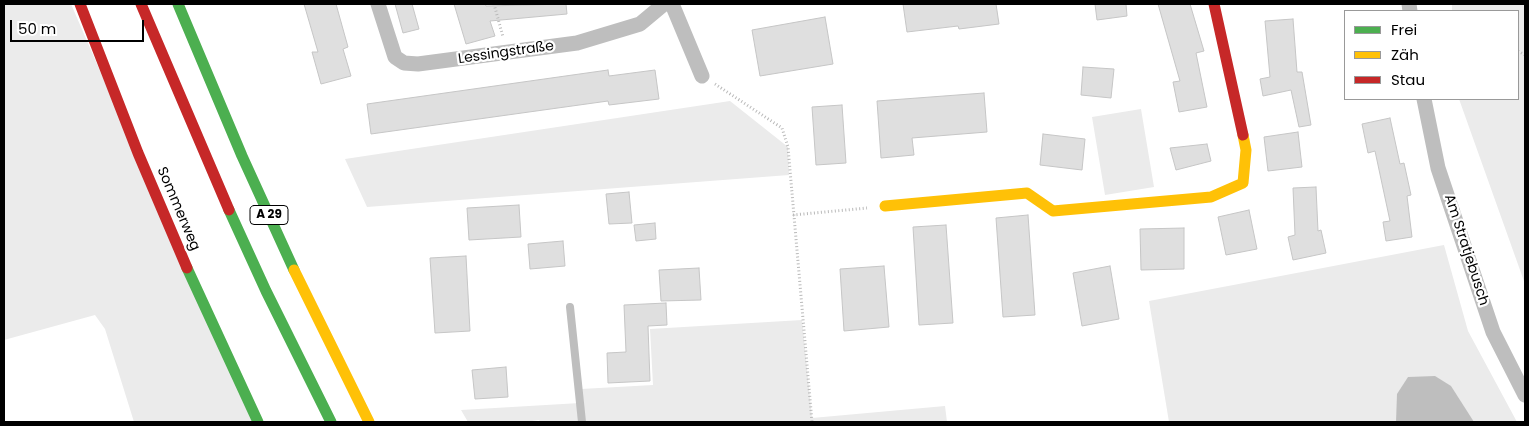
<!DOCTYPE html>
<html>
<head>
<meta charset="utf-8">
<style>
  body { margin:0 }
  #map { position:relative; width:1529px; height:426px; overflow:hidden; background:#fff; font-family:Poppins,sans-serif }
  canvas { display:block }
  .frame { position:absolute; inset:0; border:5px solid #000; pointer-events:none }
  .legend { position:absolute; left:1344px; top:10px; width:175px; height:90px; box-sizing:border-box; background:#fff; border:1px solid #999; margin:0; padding:6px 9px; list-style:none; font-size:15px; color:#000 }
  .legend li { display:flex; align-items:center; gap:10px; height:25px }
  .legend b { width:25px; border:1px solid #999 }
  .scale { position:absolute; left:10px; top:20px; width:134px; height:22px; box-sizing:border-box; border:2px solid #000; border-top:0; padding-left:6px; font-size:15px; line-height:18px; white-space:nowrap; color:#000; -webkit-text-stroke:4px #fff; paint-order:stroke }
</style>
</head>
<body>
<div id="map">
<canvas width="1529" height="426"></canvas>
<div class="frame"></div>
<ul class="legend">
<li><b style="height:6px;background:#4caf50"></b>Frei</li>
<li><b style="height:6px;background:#ffc107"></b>Zäh</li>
<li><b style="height:6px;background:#c62828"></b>Stau</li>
</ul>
<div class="scale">50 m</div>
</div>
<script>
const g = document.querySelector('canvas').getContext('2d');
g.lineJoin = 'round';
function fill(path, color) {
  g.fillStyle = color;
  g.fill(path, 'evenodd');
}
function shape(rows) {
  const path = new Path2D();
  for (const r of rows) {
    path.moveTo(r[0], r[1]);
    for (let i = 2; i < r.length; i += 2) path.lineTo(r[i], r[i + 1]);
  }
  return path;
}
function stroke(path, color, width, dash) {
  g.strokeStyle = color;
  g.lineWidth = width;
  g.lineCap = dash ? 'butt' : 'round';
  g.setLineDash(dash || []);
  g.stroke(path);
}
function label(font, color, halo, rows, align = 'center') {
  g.font = font + ' Poppins,sans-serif';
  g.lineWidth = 4.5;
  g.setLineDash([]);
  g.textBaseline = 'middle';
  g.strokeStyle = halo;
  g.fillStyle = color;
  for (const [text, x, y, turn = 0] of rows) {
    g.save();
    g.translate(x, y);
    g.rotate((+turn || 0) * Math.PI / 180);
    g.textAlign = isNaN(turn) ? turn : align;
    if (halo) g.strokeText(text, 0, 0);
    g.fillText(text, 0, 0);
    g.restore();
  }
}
fill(shape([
  [4,4,71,4,252,422,134,422,105,329,95,315,4,340],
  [1452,4,1525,4,1525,284,1459,99,1518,99,1518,11,1452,11],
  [730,101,788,147,789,175,367,207,345,159],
  [1141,109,1154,187,1105,195,1092,117],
  [1444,245,1468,331,1517,422,1169,422,1149,301],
  [802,320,812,418,945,406,947,422,541,422,539,420,525,422,468,422,461,410,580,403,581,389,653,385,650,329]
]), '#ebebeb');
fill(shape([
  [1435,376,1451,386,1474,422,1396,422,1397,394,1408,377]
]), '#bebebe');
const building = shape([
  [304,4,336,4,348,47,343,49,351,76,321,84,312,52,318,52,304,4],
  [395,4,412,4,419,29,403,33,395,4],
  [454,4,485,4,486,6,566,4,567,14,490,21,495,36,466,44,454,4],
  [903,4,996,4,999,24,959,29,958,26,907,32,903,4],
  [1095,4,1126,4,1127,16,1097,20,1095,4],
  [1158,4,1190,4,1204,51,1196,53,1207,107,1179,112,1173,82,1180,81,1158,4],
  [825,17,833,64,760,76,752,30,825,17],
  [1293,19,1297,72,1302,72,1311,125,1299,127,1291,90,1263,96,1260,79,1270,77,1265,21,1293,19],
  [1083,67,1114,69,1111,98,1081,95,1083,67],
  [608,70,609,76,655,70,659,99,609,105,608,101,371,134,367,104,608,70],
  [984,93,987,132,912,138,914,155,881,158,877,101,984,93],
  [842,105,846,163,816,165,812,107,842,105],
  [1390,118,1400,164,1404,163,1411,195,1407,196,1412,237,1386,241,1383,222,1390,221,1375,151,1368,153,1362,124,1390,118],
  [1298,132,1302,167,1268,171,1264,137,1298,132],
  [1043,134,1085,139,1082,170,1040,165,1043,134],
  [1207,144,1211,161,1176,170,1170,148,1207,144],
  [1316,187,1318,231,1321,230,1326,253,1293,260,1288,237,1295,235,1293,188,1316,187],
  [629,192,632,223,609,224,606,194,629,192],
  [519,205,521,237,469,240,467,208,519,205],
  [1249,210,1257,249,1226,255,1218,217,1249,210],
  [1028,215,1035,315,1003,317,996,218,1028,215],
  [655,223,656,239,636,241,634,225,655,223],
  [946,225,953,323,919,325,913,227,946,225],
  [1184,228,1184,269,1141,270,1140,229,1184,228],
  [563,241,565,266,530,269,528,244,563,241],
  [466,256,470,331,435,333,430,258,466,256],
  [884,266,889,327,844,331,840,269,884,266],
  [1110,266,1119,319,1082,326,1073,273,1110,266],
  [699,268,701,300,661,301,659,270,699,268],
  [666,303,667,325,648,326,650,381,608,383,607,353,626,352,624,305,666,303],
  [506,367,508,397,475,399,472,370,506,367]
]);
fill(building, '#dfdfdf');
stroke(building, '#c6c6c6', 1);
stroke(shape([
  [494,4,503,37],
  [1518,51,1525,55],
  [715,84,782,128,788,147,812,422],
  [793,215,867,208]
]), '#b9b9b9', 3, [1, 2.5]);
stroke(shape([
  [570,307,582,422]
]), '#bebebe', 8);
stroke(shape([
  [378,4,395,57,404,63,418,64,577,43,640,24,664,4],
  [672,4,702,76],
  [1409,4,1410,11],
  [1424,99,1438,168,1493,332,1525,395]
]), '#bebebe', 15);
stroke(shape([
  [178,4,242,156,294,270],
  [229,210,266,291,331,422],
  [187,268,258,422]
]), '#4caf50', 11);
stroke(shape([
  [885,206,1027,193,1053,211,1211,197,1243,183,1246,150,1243,135],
  [294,270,369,422]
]), '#ffc107', 11);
stroke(shape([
  [80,4,138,153,187,268],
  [141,4,229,210],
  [1214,4,1243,135]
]), '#c62828', 11);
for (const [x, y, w] of [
  [269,215,38]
]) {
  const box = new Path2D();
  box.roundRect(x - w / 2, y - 9.5, w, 19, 4);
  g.fillStyle = '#fff';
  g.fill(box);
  stroke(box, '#000', 1);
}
label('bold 12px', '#000', null, [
  ["A 29",269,215]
]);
label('14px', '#000', '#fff', [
  ["Lessingstraße",506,53,-8],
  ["Sommerweg",178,209,67],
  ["Am Stratjebusch",1466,250,72]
]);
</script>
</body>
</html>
